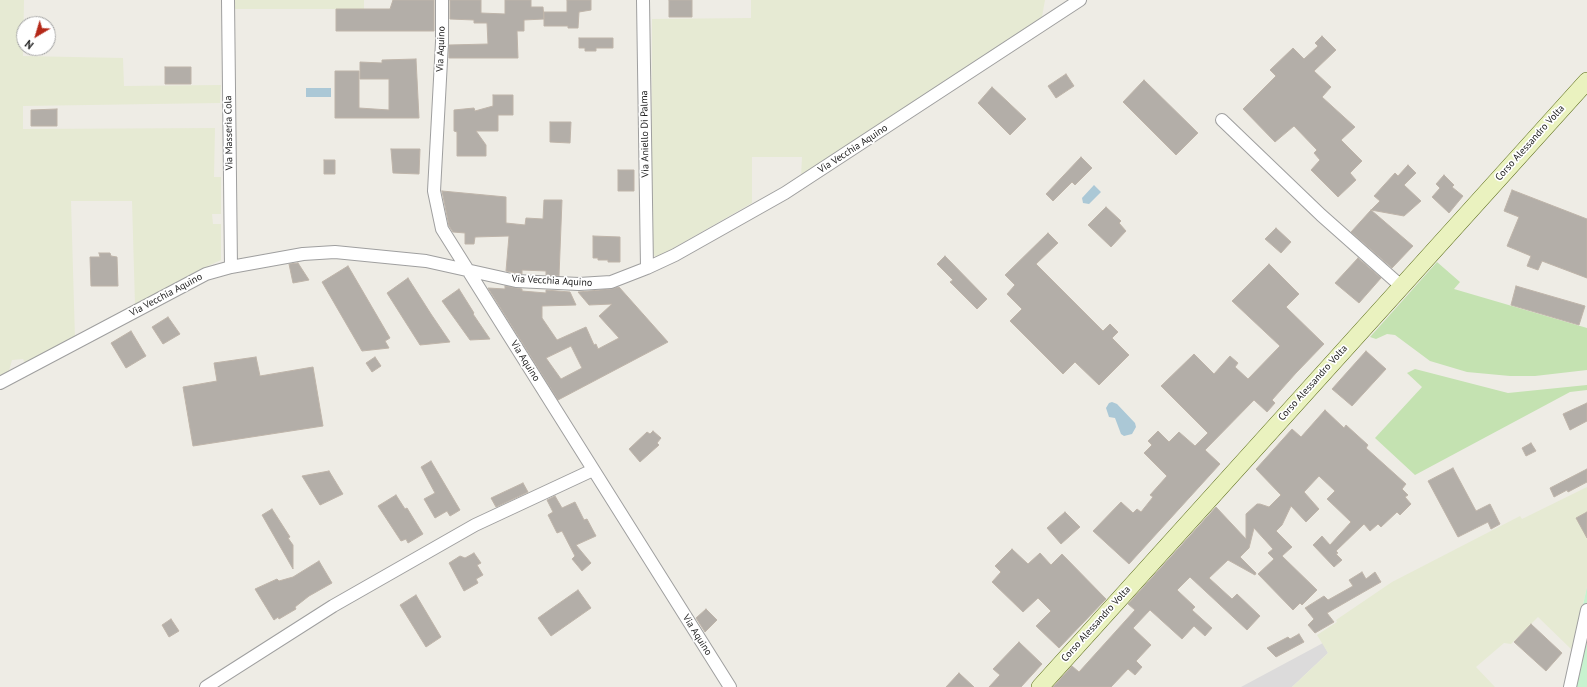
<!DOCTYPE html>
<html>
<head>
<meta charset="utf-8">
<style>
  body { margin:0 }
  #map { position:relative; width:1587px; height:687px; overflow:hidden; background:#eeece5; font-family:"PT Sans",sans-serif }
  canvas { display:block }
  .north { position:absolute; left:16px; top:16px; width:40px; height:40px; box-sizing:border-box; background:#fff; border:1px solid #a5a5a5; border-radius:50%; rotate:218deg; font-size:11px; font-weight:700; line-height:16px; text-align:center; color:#1e1e1e }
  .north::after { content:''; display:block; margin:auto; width:14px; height:18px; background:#b42818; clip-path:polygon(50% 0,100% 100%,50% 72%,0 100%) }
</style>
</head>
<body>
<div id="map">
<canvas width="1587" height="687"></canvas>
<div class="north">N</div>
</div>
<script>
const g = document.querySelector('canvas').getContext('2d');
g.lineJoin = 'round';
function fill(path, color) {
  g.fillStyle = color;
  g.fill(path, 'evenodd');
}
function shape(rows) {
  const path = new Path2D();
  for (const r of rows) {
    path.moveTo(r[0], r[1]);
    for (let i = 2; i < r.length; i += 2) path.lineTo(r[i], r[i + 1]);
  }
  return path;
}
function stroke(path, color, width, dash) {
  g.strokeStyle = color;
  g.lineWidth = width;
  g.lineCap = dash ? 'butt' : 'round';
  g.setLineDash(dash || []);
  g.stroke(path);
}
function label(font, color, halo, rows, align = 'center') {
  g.font = font + ' "PT Sans",sans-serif';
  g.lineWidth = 3.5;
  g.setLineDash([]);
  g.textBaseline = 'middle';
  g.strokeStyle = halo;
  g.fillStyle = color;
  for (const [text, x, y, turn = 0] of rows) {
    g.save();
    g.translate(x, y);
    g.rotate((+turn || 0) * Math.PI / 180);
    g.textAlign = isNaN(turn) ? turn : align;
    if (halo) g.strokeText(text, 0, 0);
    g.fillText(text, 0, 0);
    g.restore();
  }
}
fill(shape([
  [1323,643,1328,653,1292,687,1241,687]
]), '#dcdbdb');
fill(shape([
  [0,0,24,0,23,56,123,58,124,86,221,85,220,103,23,106,23,129,215,128,214,177,221,177,221,214,212,214,213,224,221,224,221,260,193,273,135,305,132,201,71,201,75,339,25,363,23,359,12,360,9,371,0,376],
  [235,0,364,0,364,9,235,9],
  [751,0,1045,0,1042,17,801,177,802,157,752,157,752,203,658,257,655,257,651,249,652,19,751,18],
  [1587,487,1587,587,1572,650,1538,617,1511,644,1504,643,1476,667,1495,687,1292,687,1328,653,1317,635,1337,622,1336,620,1392,582,1520,516,1522,519]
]), '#e6ead3');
fill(shape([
  [1437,262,1460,282,1454,289,1587,328,1587,370,1535,376,1510,376,1467,372,1430,361,1395,335,1387,334,1376,339,1370,337],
  [1415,369,1508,393,1587,385,1587,390,1570,392,1415,475,1375,438,1422,387,1407,373]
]), '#c4e2b1');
fill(shape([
  [1587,587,1587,687,1565,687]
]), '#c7f3cf');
fill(shape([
  [306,88,331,88,331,97,306,97],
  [1094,185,1101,192,1089,204,1083,203,1082,198],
  [1112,402,1117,404,1135,423,1136,427,1132,434,1124,436,1121,434,1115,418,1109,417,1106,408,1109,403]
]), '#abc8d6');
const building = shape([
  [393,0,434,0,434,31,336,31,336,9,390,9,393,0],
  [450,0,481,0,481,13,505,14,505,0,531,0,531,7,543,7,544,19,524,20,524,31,517,31,518,58,449,58,449,45,488,44,487,23,474,23,474,20,450,19,450,0],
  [567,0,591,0,591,10,579,12,578,28,568,28,568,26,544,26,544,12,567,12,567,0],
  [669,0,692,0,692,17,669,17,669,0],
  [1322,36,1336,50,1314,71,1331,87,1322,97,1355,127,1341,140,1362,161,1350,173,1356,180,1338,197,1311,170,1320,160,1314,153,1317,150,1294,126,1275,142,1243,109,1276,76,1270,70,1293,48,1304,59,1318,46,1315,43,1322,36],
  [579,38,613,38,613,48,596,48,596,51,585,51,585,48,579,48,579,38],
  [416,59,419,118,335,118,335,71,359,71,359,108,389,110,389,79,360,79,360,62,382,63,382,60,416,59],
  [165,67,191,67,191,84,165,84,165,67],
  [1066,74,1074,86,1056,98,1048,86,1066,74],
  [1144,80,1198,133,1176,155,1123,102,1144,80],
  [992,87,1026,119,1010,135,978,103,992,87],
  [493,95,513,95,513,115,498,115,498,131,476,131,486,145,486,156,457,156,457,132,454,131,454,110,474,108,475,111,493,106,493,95],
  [57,109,57,126,31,126,31,110,57,109],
  [550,122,571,122,570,143,550,142,550,122],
  [391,149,420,149,419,174,393,173,391,149],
  [1081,157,1092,168,1075,185,1072,182,1053,201,1046,194,1081,157],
  [324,160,335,160,335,174,324,174,324,160],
  [1408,165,1416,173,1404,185,1421,201,1404,216,1371,210,1380,201,1374,196,1395,173,1398,176,1408,165],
  [618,170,634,170,634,191,618,191,618,170],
  [1444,175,1454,185,1452,187,1463,196,1449,213,1432,197,1440,188,1436,184,1444,175],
  [1512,190,1587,219,1587,278,1542,261,1538,270,1527,266,1531,256,1507,246,1519,217,1504,211,1512,190],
  [442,191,506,197,506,223,525,225,526,218,543,219,544,200,562,200,559,276,546,275,546,271,522,270,522,274,506,271,509,236,475,237,474,244,465,244,465,233,453,232,449,226,442,191],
  [1106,207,1121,221,1119,223,1126,231,1111,247,1088,225,1106,207],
  [1371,210,1413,246,1392,268,1351,232,1371,210],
  [1276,228,1291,242,1281,253,1265,239,1276,228],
  [1048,233,1058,243,1036,264,1103,331,1110,324,1118,332,1112,338,1129,355,1099,385,1075,362,1063,374,1010,321,1022,309,1007,294,1015,285,1005,275,1048,233],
  [593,236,620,237,620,262,608,262,608,260,598,260,598,258,593,258,593,236],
  [99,253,110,253,111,256,117,257,118,286,91,286,90,257,100,257,99,253],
  [945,256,987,299,977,309,950,282,953,280,937,264,945,256],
  [1358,258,1381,278,1359,303,1335,283,1358,258],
  [298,263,309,280,293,283,289,264,298,263],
  [1269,264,1299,294,1286,307,1324,344,1296,373,1272,400,1275,403,1267,412,1254,400,1205,450,1220,464,1129,564,1093,531,1121,502,1133,513,1137,509,1141,512,1153,497,1150,495,1167,476,1144,453,1152,445,1148,441,1158,431,1169,442,1179,432,1195,446,1208,433,1161,386,1194,354,1214,374,1230,356,1238,363,1235,367,1248,379,1280,346,1232,301,1269,264],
  [348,266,390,338,385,341,389,348,362,351,322,282,348,266],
  [408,278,431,314,450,342,420,345,387,293,408,278],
  [505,286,522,289,522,291,546,293,546,290,570,292,576,305,542,306,542,318,557,340,586,327,594,345,596,344,598,349,619,338,599,316,612,304,589,305,578,292,611,289,619,287,668,342,558,400,488,288,505,289,505,286],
  [571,346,582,368,561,379,546,358,571,346],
  [1516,286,1585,306,1579,325,1511,305,1516,286],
  [459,289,474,313,473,314,490,339,470,340,442,301,459,289],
  [168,317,180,334,163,344,152,327,168,317],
  [131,331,146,356,126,368,111,343,131,331],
  [1366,351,1386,369,1352,406,1332,389,1366,351],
  [256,357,260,376,313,367,323,426,193,446,183,387,217,381,214,363,256,357],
  [375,357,381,366,372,372,366,363,375,357],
  [1587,403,1587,421,1570,430,1563,414,1587,403],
  [1325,410,1344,428,1346,425,1368,445,1366,448,1406,484,1402,489,1408,495,1405,497,1411,504,1400,515,1397,512,1381,527,1378,524,1370,531,1364,524,1336,551,1338,553,1336,554,1342,560,1334,567,1313,545,1322,536,1330,545,1351,522,1327,499,1335,491,1319,476,1304,492,1319,509,1306,522,1291,506,1282,525,1276,531,1292,547,1282,556,1317,590,1302,605,1300,603,1293,610,1258,574,1274,559,1268,553,1273,549,1254,528,1249,548,1240,557,1256,573,1255,575,1228,560,1209,578,1232,599,1237,594,1260,616,1247,630,1190,577,1177,590,1195,607,1192,610,1212,628,1205,636,1194,626,1182,639,1150,610,1133,628,1151,645,1136,661,1142,667,1135,675,1128,669,1111,687,1053,687,1072,666,1079,672,1135,610,1128,604,1216,507,1246,539,1246,514,1257,504,1260,504,1269,507,1281,495,1256,469,1292,429,1301,437,1325,410],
  [653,431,661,438,657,443,659,445,640,462,629,449,647,432,650,434,653,431],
  [1531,443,1536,451,1526,456,1522,448,1531,443],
  [431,461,460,510,450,516,447,511,435,518,424,499,435,493,421,467,431,461],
  [1453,468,1476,511,1490,504,1500,524,1491,529,1488,522,1458,537,1428,481,1453,468],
  [1587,469,1587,482,1568,492,1567,490,1554,497,1550,488,1587,469],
  [329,471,343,494,320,505,302,476,329,471],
  [523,483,528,492,496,507,491,498,523,483],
  [396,495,405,509,407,508,423,534,408,543,406,539,401,541,378,506,396,495],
  [555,496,562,508,575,502,584,520,587,519,596,536,576,545,591,563,582,571,572,559,575,556,562,531,557,533,548,515,553,512,547,500,555,496],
  [272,509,290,537,288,538,293,545,293,569,262,515,272,509],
  [1065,512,1080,527,1061,544,1047,528,1065,512],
  [1587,512,1587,538,1576,518,1587,512],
  [1012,549,1028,564,1040,553,1051,565,1062,554,1106,599,1059,648,1036,626,1051,611,1038,598,1023,612,992,582,1001,572,995,566,1012,549],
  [474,553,481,563,477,565,483,575,476,579,478,583,464,591,449,563,460,556,465,558,474,553],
  [319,561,332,583,309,596,295,607,296,609,279,619,278,617,274,620,255,589,277,579,279,581,293,577,319,561],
  [1362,572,1366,579,1375,572,1381,582,1327,613,1334,622,1315,633,1308,625,1314,619,1305,608,1324,596,1328,600,1353,586,1349,580,1362,572],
  [578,590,591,608,551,636,538,618,578,590],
  [416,595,441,637,426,647,400,605,416,595],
  [706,609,717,620,705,632,696,618,706,609],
  [171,619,179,631,169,637,162,625,171,619],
  [1531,624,1562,653,1546,671,1514,642,1531,624],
  [1299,634,1304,642,1276,657,1267,648,1288,637,1290,639,1299,634],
  [1019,642,1042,664,1021,687,989,687,1000,675,993,669,1019,642],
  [959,673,974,687,946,687,959,673]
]);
fill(building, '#b3aea8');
stroke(building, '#beb4a9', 1);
const street = shape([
  [228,0,231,267],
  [442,0,442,42,434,191,442,229,730,687],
  [643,0,647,268],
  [1222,120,1321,215,1401,286],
  [0,383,206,274,231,267,303,254,335,252,426,261,516,281,579,284,611,282,647,268,675,255,785,193,1080,0],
  [206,687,333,606,475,525,593,470],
  [1570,687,1587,610]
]);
const secondary = shape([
  [1040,687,1587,81]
]);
stroke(street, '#9f9f9f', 14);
stroke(secondary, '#566812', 18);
stroke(street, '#fff', 12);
stroke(secondary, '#eaf2bf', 17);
label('10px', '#1e1e1e', '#fff', [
  ["Via Aquino",441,49,-88],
  ["Via Masseria Cola",229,133,-91],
  ["Via Aniello Di Palma",645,134,-91],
  ["Corso Alessandro Volta",1530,143,-48],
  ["Via Vecchia Aquino",853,149,-33],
  ["Via Vecchia Aquino",552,281,3],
  ["Via Vecchia Aquino",166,295,-28],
  ["Via Aquino",525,361,58],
  ["Corso Alessandro Volta",1313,383,-48],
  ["Corso Alessandro Volta",1096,624,-48],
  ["Via Aquino",697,635,58]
]);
</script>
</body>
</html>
